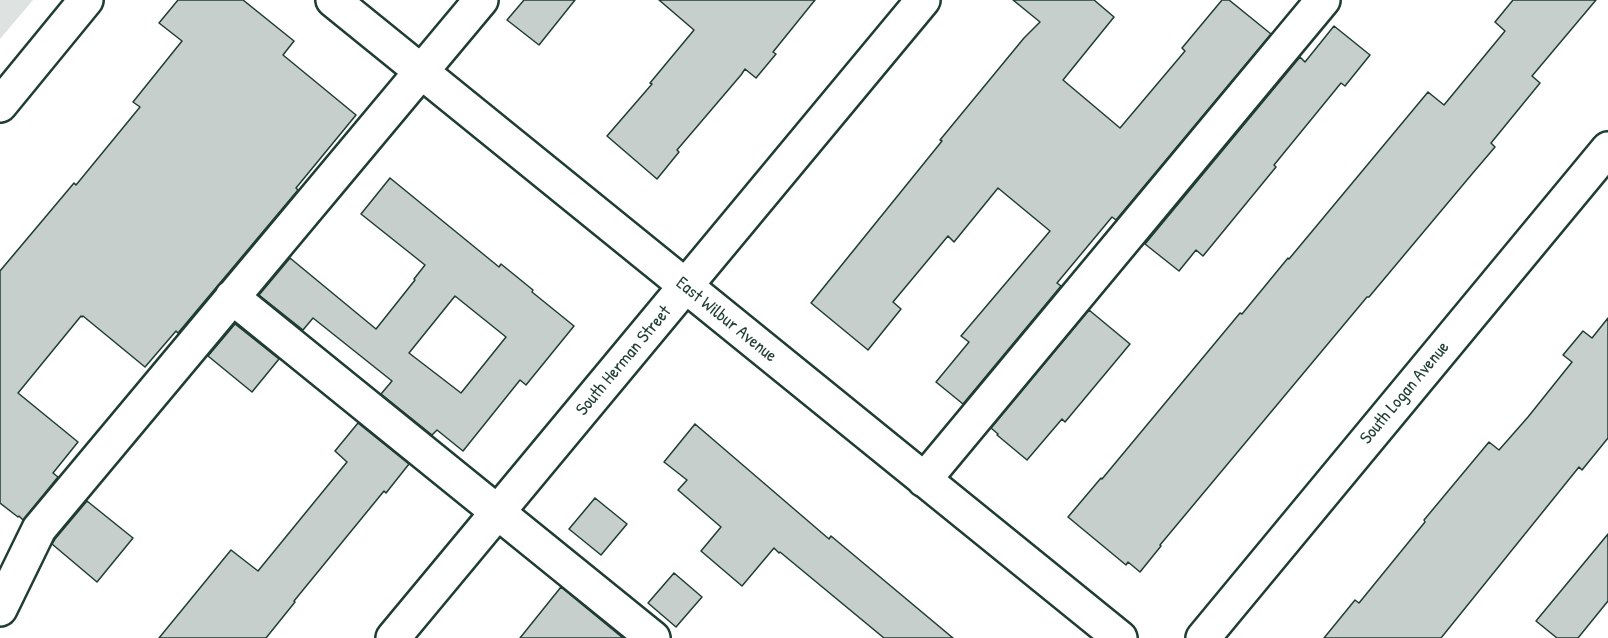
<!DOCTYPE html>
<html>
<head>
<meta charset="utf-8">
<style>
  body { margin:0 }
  canvas { display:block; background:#fff }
</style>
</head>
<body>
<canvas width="1608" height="638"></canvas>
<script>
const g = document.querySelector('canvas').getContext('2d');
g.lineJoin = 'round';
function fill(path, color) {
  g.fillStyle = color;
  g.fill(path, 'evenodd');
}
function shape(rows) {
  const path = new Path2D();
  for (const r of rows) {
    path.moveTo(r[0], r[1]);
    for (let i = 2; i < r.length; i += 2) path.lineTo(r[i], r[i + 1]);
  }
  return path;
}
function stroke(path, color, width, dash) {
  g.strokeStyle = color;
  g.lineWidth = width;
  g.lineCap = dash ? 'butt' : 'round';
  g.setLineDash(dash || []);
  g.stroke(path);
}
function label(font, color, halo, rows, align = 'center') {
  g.font = font + ' "Patrick Hand",sans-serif';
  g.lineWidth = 4.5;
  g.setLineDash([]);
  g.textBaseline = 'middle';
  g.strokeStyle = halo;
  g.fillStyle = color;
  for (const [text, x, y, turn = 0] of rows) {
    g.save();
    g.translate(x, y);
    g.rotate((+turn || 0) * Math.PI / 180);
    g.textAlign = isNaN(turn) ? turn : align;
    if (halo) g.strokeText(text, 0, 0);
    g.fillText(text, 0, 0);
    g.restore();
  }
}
fill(shape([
  [0,0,33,0,0,39]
]), '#dee3e2');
const building = shape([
  [178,0,243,0,294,41,283,55,356,115,296,188,298,190,178,333,176,331,145,367,83,316,82,317,81,316,18,393,78,442,53,473,58,477,23,520,19,516,18,517,0,503,0,271,74,183,76,185,140,107,133,102,182,41,159,23,178,0],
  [524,0,575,0,539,45,507,20,524,0],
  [659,0,815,0,773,52,776,54,756,78,745,69,741,75,677,150,679,152,657,179,607,136,652,84,650,83,694,30,659,0],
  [1013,0,1094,0,1114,17,1063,80,1120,128,1185,51,1182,48,1222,0,1229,0,1271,34,1116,220,1112,217,1057,283,1061,286,963,404,936,382,969,342,961,336,1050,231,998,188,954,242,948,236,893,302,901,309,868,350,811,303,942,141,940,140,1024,38,1040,22,1013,0],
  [1513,0,1596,0,1532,76,1540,83,1491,143,1495,147,1472,174,1369,297,1367,297,1160,545,1161,546,1140,572,1128,562,1126,565,1068,517,1101,478,1102,479,1240,313,1242,314,1288,258,1289,259,1428,92,1444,105,1505,31,1495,22,1513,0],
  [1334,26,1370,55,1345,86,1341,83,1274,165,1276,167,1203,256,1196,250,1179,271,1145,244,1300,57,1305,62,1334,26],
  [390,178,499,267,501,264,533,290,532,292,574,326,526,385,520,380,463,451,437,430,432,435,381,394,392,381,313,318,303,330,259,295,290,258,376,329,415,280,414,279,425,265,361,214,390,178],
  [455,296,506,337,461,393,409,353,455,296],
  [1089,310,1130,344,1065,422,1062,419,1027,460,997,435,998,434,991,428,1089,310],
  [1608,318,1608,438,1582,470,1579,467,1441,638,1324,638,1355,600,1359,603,1425,522,1424,520,1489,442,1499,450,1528,417,1572,362,1563,355,1583,331,1592,338,1608,318],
  [235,324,279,359,252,392,208,356,235,324],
  [358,423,409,464,386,493,384,491,294,601,295,602,266,638,159,638,231,550,258,571,347,462,335,451,358,423],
  [695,424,829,539,831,536,953,638,884,638,780,552,779,553,774,548,742,586,701,551,721,527,678,490,687,480,664,462,695,424],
  [595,498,627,524,601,555,569,529,595,498],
  [87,501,133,538,97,582,52,544,55,539,87,501],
  [1608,534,1608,601,1578,638,1557,638,1536,621,1608,534],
  [674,573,702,597,676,627,648,603,674,573],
  [561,587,623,638,520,638,561,587]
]);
fill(building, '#c7cfcc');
stroke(building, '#1f3d34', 1.5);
const minor = shape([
  [333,0,1120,638],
  [0,105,86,0],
  [232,297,653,638],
  [924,480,1323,0],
  [0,609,39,529,481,0],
  [393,638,923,0],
  [1203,638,1608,149]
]);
stroke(minor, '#1f3d34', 38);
stroke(minor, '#fff', 33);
label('18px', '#1f3d34', '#fff', [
  ["East Wilbur Avenue",726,320,39],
  ["South Herman Street",624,361,-50],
  ["South Logan Avenue",1405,393,-50]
]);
</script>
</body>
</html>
